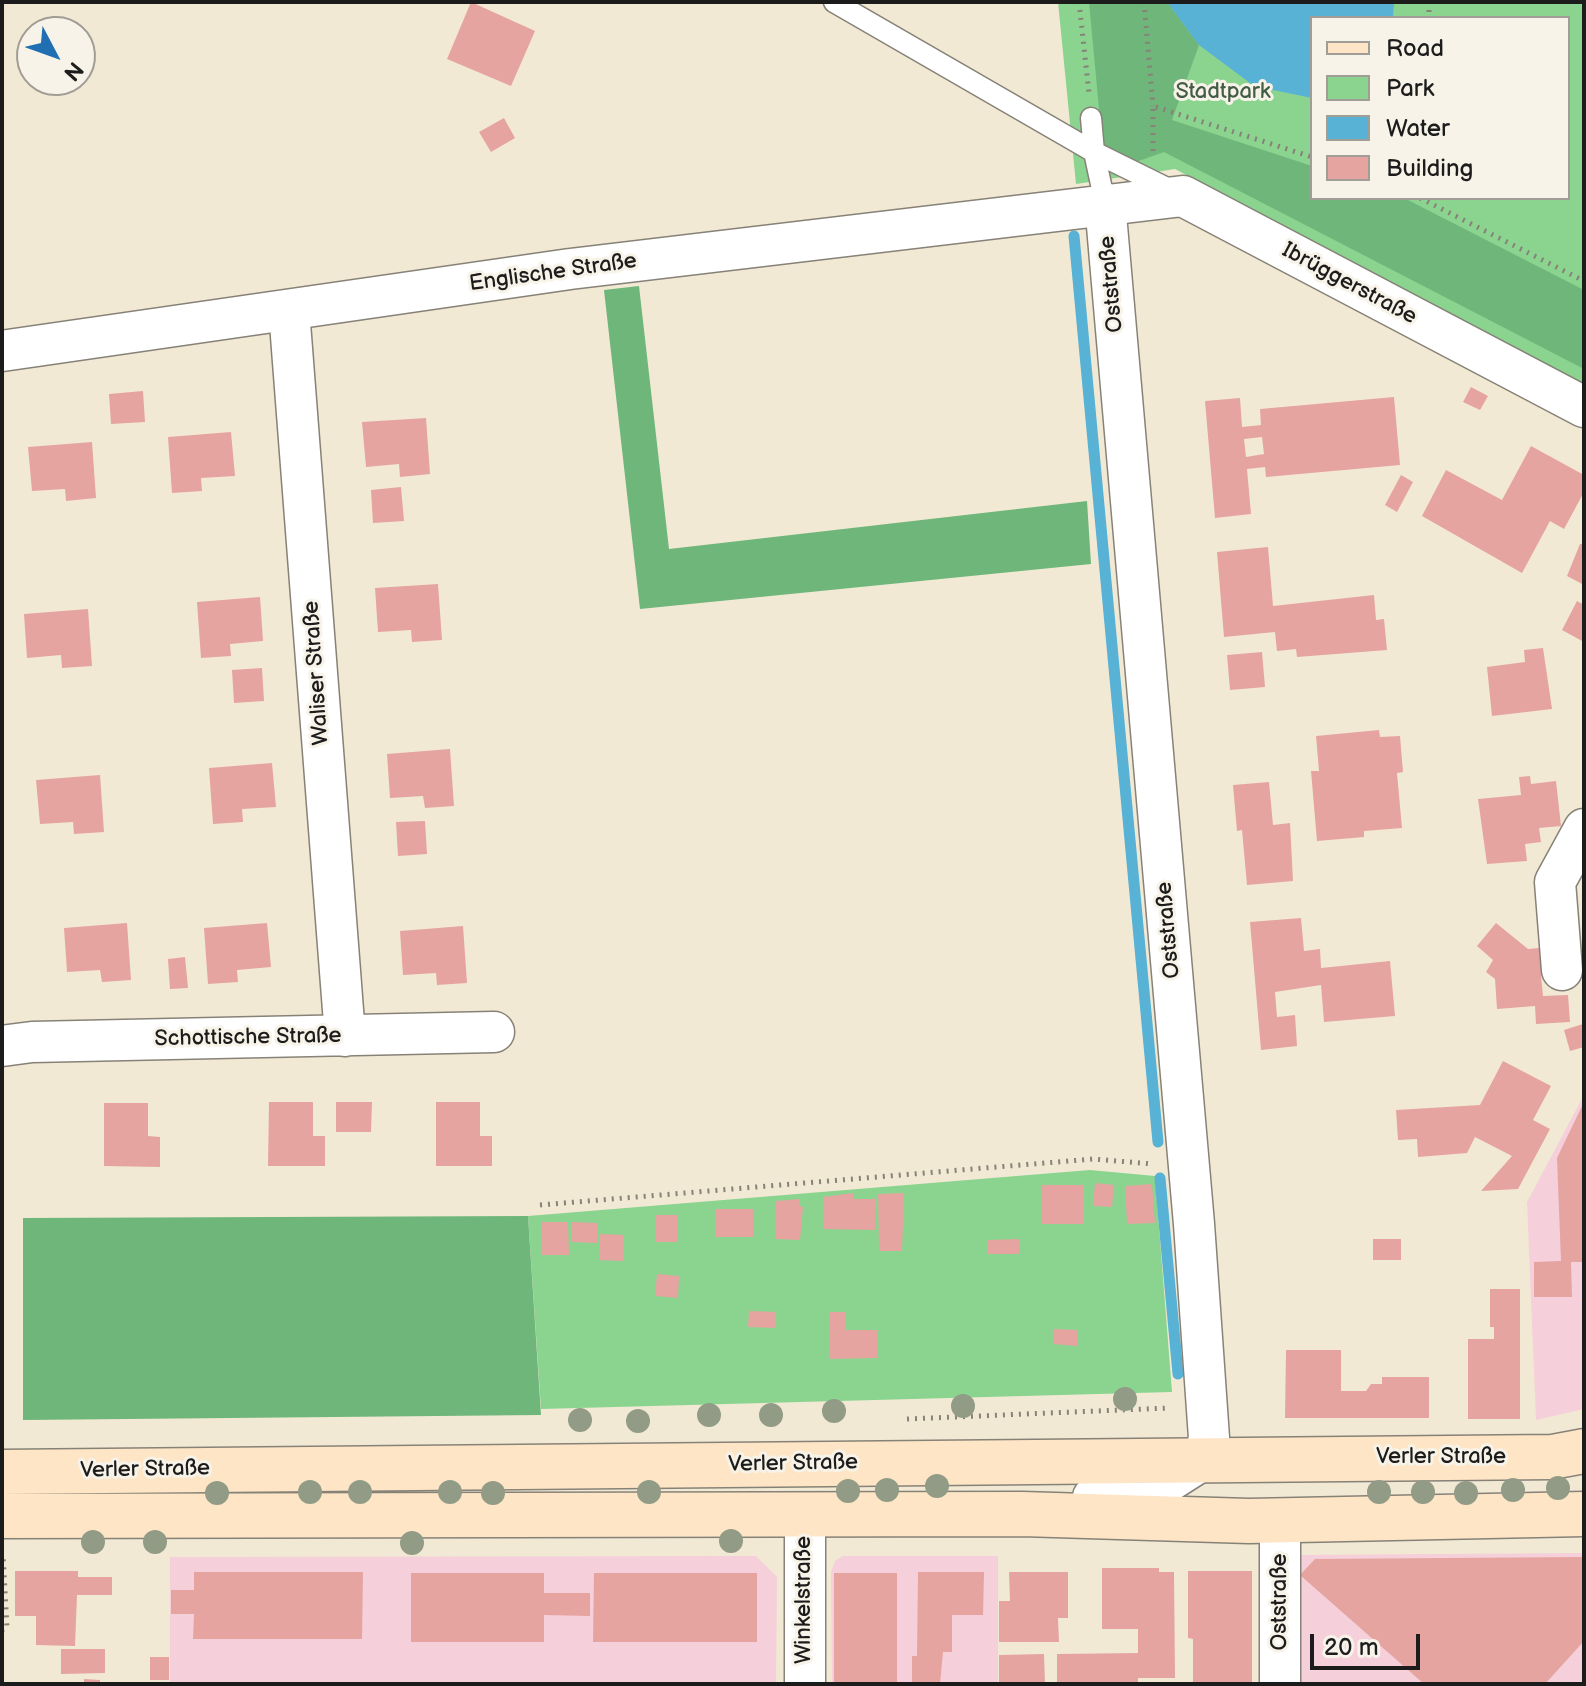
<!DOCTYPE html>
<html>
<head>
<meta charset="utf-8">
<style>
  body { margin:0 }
  #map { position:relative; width:1586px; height:1686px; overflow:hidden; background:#f2e9d4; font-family:"Balsamiq Sans",sans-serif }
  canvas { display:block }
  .frame { position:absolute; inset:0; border:4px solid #1c1c1c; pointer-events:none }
  .legend { position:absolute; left:1310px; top:16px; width:260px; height:184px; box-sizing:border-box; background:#f7f3e8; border:2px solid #9f9d96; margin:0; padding:10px 14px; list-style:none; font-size:24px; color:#1c1c1c }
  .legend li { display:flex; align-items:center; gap:16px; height:40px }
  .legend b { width:40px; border:2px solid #9f9d96 }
  .north { position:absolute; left:16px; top:16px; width:80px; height:80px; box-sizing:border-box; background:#f7f3e8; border:2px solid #9f9d96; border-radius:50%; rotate:131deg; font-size:22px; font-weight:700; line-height:32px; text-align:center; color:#1c1c1c }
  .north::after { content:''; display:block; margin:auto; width:28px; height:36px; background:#1f6fb2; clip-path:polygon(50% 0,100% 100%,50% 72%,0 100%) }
  .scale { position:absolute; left:1310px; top:1634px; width:110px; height:36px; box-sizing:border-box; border:4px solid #1c1c1c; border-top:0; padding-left:10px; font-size:24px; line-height:28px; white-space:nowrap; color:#1c1c1c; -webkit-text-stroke:6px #f7f3e8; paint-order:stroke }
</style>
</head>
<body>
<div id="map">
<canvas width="1586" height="1686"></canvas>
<div class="frame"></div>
<ul class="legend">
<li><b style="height:10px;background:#fde5c5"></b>Road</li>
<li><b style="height:22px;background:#8ad490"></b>Park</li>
<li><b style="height:22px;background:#57b2d5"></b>Water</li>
<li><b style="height:22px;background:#e5a4a0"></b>Building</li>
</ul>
<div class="north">N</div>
<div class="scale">20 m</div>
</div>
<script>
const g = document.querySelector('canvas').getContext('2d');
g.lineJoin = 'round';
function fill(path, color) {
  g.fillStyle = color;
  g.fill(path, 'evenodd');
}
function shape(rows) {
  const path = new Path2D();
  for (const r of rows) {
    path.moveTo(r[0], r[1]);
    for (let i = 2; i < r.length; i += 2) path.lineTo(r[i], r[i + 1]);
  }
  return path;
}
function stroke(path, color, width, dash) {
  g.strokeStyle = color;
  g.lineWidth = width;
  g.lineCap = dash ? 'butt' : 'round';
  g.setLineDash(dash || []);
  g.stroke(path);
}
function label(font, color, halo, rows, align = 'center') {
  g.font = font + ' "Balsamiq Sans",sans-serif';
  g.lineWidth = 6;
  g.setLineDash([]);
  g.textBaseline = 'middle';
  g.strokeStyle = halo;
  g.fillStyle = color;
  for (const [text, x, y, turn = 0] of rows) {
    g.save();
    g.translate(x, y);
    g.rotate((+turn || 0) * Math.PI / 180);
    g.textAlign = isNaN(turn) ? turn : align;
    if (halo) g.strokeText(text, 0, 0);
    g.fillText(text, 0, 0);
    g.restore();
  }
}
fill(shape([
  [1584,1095,1584,1409,1536,1420,1527,1202],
  [1584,1553,1584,1684,1297,1684,1296,1555],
  [756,1556,777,1577,776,1684,170,1684,170,1557],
  [843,1556,998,1556,998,1684,832,1684,831,1572,835,1561]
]), '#f5cfd9');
fill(shape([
  [1058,2,1584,2,1584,387,1175,169,1076,184],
  [1312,18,1568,18,1568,198,1312,198],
  [1090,1170,1155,1176,1172,1392,541,1409,528,1216]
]), '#8ad490');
fill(shape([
  [1089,2,1167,2,1199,45,1172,120,1312,166,1312,198,1404,198,1584,290,1584,369,1164,152,1105,173],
  [639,286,669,549,1087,501,1091,564,640,609,604,290],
  [528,1216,541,1415,23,1420,23,1218]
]), '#6fb67a');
fill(shape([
  [1167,2,1394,2,1393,18,1312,18,1312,98,1254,86,1199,45]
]), '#57b2d5');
stroke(shape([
  [1074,236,1158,1142],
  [1160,1178,1178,1374]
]), '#57b2d5', 11);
fill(shape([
  [471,2,535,31,511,86,447,59],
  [504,118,515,138,491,152,479,132],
  [1471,387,1488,396,1480,410,1463,402],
  [143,391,145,422,111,424,109,394],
  [1394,397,1400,465,1266,477,1265,467,1247,469,1251,514,1215,518,1205,401,1240,398,1242,427,1261,425,1260,409],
  [1262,437,1264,454,1246,457,1244,439],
  [426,418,430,474,400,477,399,464,366,467,362,422],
  [231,432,235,476,201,478,202,491,172,493,168,437],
  [92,442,96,498,66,501,65,489,32,491,28,447],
  [1531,446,1584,475,1584,492,1564,529,1550,521,1522,573,1422,516,1446,470,1502,500],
  [1401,475,1413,482,1397,512,1385,505],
  [401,487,404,521,373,523,371,490],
  [1580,544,1584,544,1584,585,1567,576],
  [1268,547,1273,606,1374,595,1376,620,1384,619,1387,650,1297,657,1296,649,1277,651,1275,632,1224,637,1217,552],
  [438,584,442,640,412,642,411,630,378,632,375,588],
  [260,597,263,641,230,644,231,656,201,658,197,602],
  [1577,601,1584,605,1584,642,1562,630],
  [88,609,92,666,62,668,61,655,27,658,24,614],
  [1543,648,1552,709,1492,716,1487,667,1525,662,1524,650],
  [1262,652,1265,687,1230,690,1227,655],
  [262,668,264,701,234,703,232,670],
  [1379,730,1380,737,1400,736,1403,772,1397,773,1402,828,1364,831,1364,837,1317,841,1311,771,1319,771,1316,736],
  [450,749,454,806,425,808,423,796,390,798,387,754],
  [272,763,276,807,242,809,243,822,213,824,209,768],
  [100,775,104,832,74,834,73,822,40,824,36,780],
  [1530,776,1531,784,1556,781,1561,826,1539,828,1541,842,1525,844,1527,861,1487,864,1478,799,1521,795,1519,777],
  [1269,782,1273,825,1290,823,1293,881,1247,885,1242,830,1237,831,1233,785],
  [425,821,427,854,398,856,396,822],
  [1301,918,1304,951,1320,949,1321,968,1390,961,1395,1016,1324,1022,1321,985,1275,992,1277,1017,1295,1015,1297,1046,1261,1050,1250,922],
  [127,923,131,980,102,982,100,970,67,972,64,928],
  [267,923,271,967,237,970,238,982,208,984,204,928],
  [1496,923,1528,949,1539,948,1540,959,1549,967,1541,976,1543,996,1568,995,1570,1022,1536,1024,1535,1006,1497,1009,1495,979,1486,972,1493,960,1477,946],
  [463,926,467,983,437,985,436,973,403,975,400,931],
  [185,957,188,988,170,989,168,959],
  [1583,1024,1584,1047,1570,1051,1564,1030],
  [1503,1061,1551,1086,1533,1120,1550,1129,1518,1189,1481,1191,1512,1156,1475,1137,1467,1153,1418,1157,1417,1139,1398,1140,1396,1110,1480,1105],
  [269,1102,313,1102,313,1136,325,1136,325,1166,268,1166],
  [336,1102,372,1102,371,1132,336,1132],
  [436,1102,480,1102,480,1136,492,1136,492,1166,436,1166],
  [1584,1102,1584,1262,1571,1262,1572,1297,1534,1297,1534,1262,1561,1261,1557,1158],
  [104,1103,148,1103,148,1136,160,1137,160,1167,104,1166],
  [1095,1183,1114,1185,1112,1207,1093,1206],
  [1152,1184,1155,1223,1127,1224,1125,1186],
  [1042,1185,1084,1185,1084,1224,1042,1224],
  [853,1193,853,1199,876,1199,875,1230,823,1229,823,1197],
  [904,1193,902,1251,879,1251,878,1194],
  [800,1199,799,1206,803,1207,800,1240,775,1239,776,1201],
  [715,1209,753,1209,754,1237,715,1237],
  [656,1215,678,1215,677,1242,656,1242],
  [542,1222,568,1222,569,1255,542,1255],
  [572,1222,598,1223,597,1243,572,1242],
  [600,1234,624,1235,623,1261,599,1260],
  [1019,1239,1019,1254,987,1254,987,1240],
  [1373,1239,1401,1239,1401,1260,1373,1260],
  [657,1274,679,1276,678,1298,655,1296],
  [1490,1289,1520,1289,1520,1419,1468,1419,1468,1339,1494,1339,1494,1327,1490,1327],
  [749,1311,776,1312,775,1328,748,1327],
  [830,1312,846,1312,846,1330,877,1330,877,1358,830,1359],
  [1054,1329,1077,1330,1077,1346,1053,1344],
  [1286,1350,1341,1350,1341,1391,1366,1391,1371,1384,1382,1384,1382,1377,1429,1377,1429,1418,1285,1418],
  [1584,1557,1584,1641,1545,1684,1424,1684,1300,1575,1315,1559],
  [1102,1568,1159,1568,1159,1572,1174,1572,1175,1678,1138,1678,1138,1684,1057,1684,1057,1654,1138,1653,1138,1629,1102,1629],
  [15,1571,78,1571,78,1577,112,1577,112,1595,77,1595,75,1646,36,1645,36,1616,15,1616],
  [1188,1571,1252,1571,1252,1684,1193,1684,1193,1639,1188,1638],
  [194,1572,363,1572,362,1639,193,1639,194,1614,171,1614,171,1590,194,1590],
  [918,1572,984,1572,983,1615,952,1615,952,1652,943,1652,940,1684,912,1684,912,1656,917,1656],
  [1009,1572,1068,1572,1068,1618,1058,1618,1059,1642,999,1642,999,1601,1010,1601],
  [411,1573,544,1573,544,1593,590,1593,590,1616,544,1615,544,1642,411,1642],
  [594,1573,757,1573,757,1642,593,1642],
  [834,1573,897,1573,897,1684,834,1684],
  [61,1649,105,1649,105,1673,61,1674],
  [1044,1654,1045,1684,999,1684,999,1655],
  [150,1657,169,1657,169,1680,150,1680],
  [84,1679,100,1680,100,1684,84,1684]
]), '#e5a4a0');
const service = shape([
  [834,2,1094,152,1173,191],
  [1091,118,1094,152,1105,203]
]);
const minor = shape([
  [289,310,345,1036],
  [2,351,570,269,1183,196,1584,407],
  [1562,970,1555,882,1584,829],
  [2,1046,32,1042,494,1032],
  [1093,1497,1146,1496,1204,1459,1209,1438,1194,1224,1105,203],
  [1280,1520,1280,1684],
  [805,1684,805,1516]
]);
const secondary = shape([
  [2,1472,1552,1457,1584,1451],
  [2,1516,1022,1514,1249,1521,1584,1514]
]);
stroke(service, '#878278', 23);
stroke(minor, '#878278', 43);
stroke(secondary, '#878278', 47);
stroke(shape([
  [1079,2,1089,93],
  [1144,2,1153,106],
  [1429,2,1429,18],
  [1153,151,1153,106,1312,157],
  [1420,198,1584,281],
  [540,1205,1093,1159,1153,1164],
  [907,1419,1168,1408],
  [2,1630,7,1628,3,1554]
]), '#878278', 5, [2, 6]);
stroke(service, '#fff', 20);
stroke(minor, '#fff', 40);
stroke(secondary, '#fde5c5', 44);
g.fillStyle = '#919b85';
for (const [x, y] of [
  [1125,1399],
  [963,1406],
  [834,1411],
  [709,1415],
  [771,1415],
  [580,1420],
  [638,1421],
  [937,1486],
  [1558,1488],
  [887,1490],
  [1513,1490],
  [848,1491],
  [310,1492],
  [360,1492],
  [450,1492],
  [649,1492],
  [1379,1492],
  [1423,1492],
  [217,1493],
  [493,1493],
  [1466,1493],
  [731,1541],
  [93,1542],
  [155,1542],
  [412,1543]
]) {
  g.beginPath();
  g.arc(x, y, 12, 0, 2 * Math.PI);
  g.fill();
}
label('22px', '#425c45', '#f7f3e8', [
  ["Stadtpark",1223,92]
]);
label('22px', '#1c1c1c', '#f7f3e8', [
  ["Englische Straße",553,273,-8],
  ["Oststraße",1112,284,-95],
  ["Ibrüggerstraße",1349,284,28],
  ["Waliser Straße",317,673,-94],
  ["Oststraße",1169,930,-95],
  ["Schottische Straße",248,1038,-1],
  ["Verler Straße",1441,1457],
  ["Verler Straße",793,1464,-1],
  ["Verler Straße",145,1470,-1],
  ["Winkelstraße",804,1600,-90],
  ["Oststraße",1280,1602,-90]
]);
</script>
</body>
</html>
